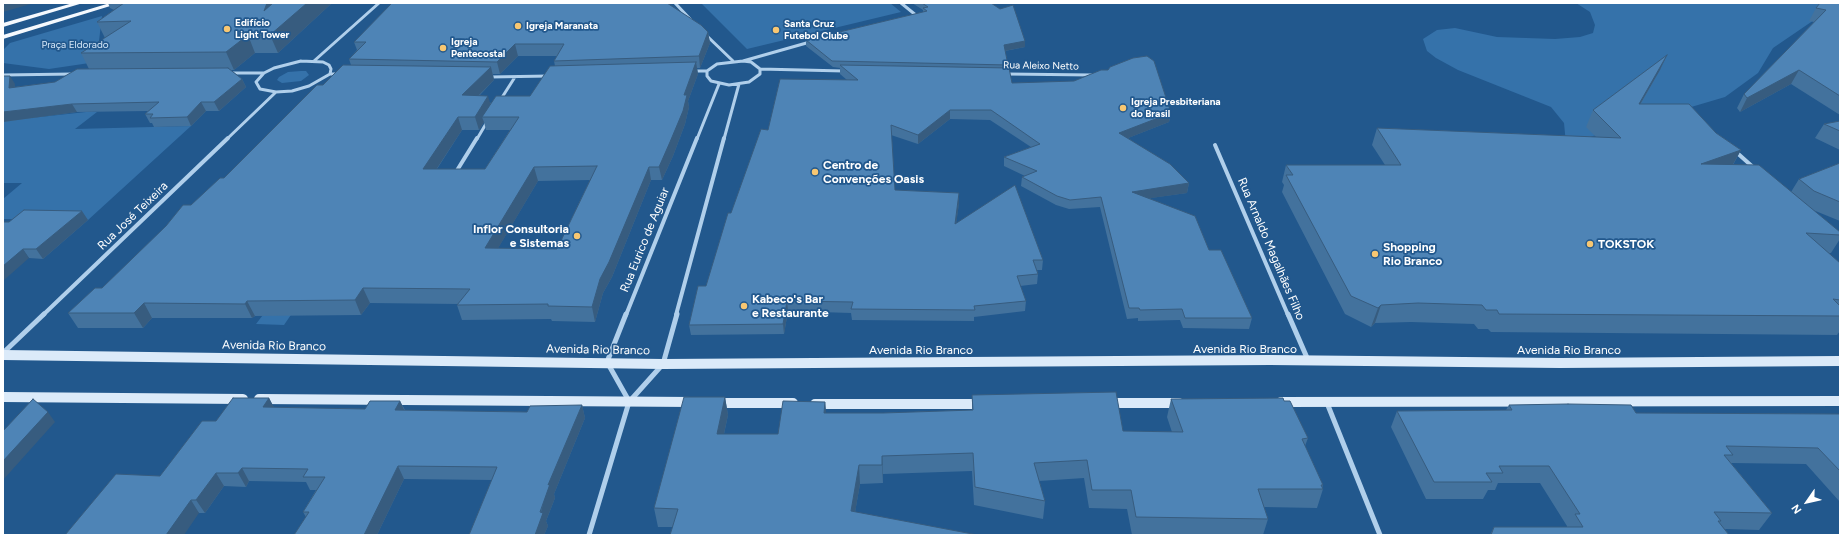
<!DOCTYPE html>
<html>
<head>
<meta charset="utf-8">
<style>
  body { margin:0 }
  #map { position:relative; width:1843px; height:538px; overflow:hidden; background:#22588d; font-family:Figtree,sans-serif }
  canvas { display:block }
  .frame { position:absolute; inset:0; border:4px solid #fff; pointer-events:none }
  .north { position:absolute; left:1787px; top:482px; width:40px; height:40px; -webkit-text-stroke:3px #22588d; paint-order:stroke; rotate:236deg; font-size:11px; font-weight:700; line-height:16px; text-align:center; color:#fff }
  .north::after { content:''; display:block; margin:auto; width:14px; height:18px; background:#fff; clip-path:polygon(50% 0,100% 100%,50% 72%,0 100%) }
</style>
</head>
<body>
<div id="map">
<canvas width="1843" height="538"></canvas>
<div class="frame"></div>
<div class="north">N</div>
</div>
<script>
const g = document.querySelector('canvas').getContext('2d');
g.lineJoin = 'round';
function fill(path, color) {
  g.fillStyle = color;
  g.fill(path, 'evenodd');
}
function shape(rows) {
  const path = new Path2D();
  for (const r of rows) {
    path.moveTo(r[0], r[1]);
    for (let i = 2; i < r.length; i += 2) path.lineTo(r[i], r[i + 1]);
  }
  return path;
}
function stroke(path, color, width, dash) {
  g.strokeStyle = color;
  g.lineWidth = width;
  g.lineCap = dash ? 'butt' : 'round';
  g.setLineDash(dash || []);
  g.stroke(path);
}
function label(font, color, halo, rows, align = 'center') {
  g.font = font + ' Figtree,sans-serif';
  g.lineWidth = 3.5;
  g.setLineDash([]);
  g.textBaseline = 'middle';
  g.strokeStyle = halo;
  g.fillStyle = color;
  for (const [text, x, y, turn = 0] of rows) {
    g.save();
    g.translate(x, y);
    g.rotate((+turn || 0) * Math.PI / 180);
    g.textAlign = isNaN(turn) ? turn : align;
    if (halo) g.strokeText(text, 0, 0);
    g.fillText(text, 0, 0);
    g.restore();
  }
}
fill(shape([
  [701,3,890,3,901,12,747,49],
  [1576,3,1839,3,1773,48,1758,73,1725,97,1566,144,1564,123,1551,107,1458,70,1436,58,1427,51,1423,39,1437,30,1455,28,1497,37,1555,39,1580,37,1593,33,1595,25,1590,12],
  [102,16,99,41,103,61,49,69,3,63,3,50,10,43],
  [301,71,306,71,309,75,301,81,282,83,277,80,279,77,288,72],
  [86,112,97,112,75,129,191,126,88,220,3,219,3,199,22,183,3,183,3,121],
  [282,290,308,290,284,325,256,324]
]), '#3572aa');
stroke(shape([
  [675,3,691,20],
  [901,3,917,16],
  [706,35,733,61],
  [301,61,323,62,329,65,331,69,330,74,309,86,292,91,276,92,260,89,256,82,264,73,274,68,301,61],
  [314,61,379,3],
  [743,61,810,42],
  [743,61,751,62,760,69,760,74,749,82,729,85,711,81,707,76,707,71,717,64,743,61],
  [760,69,844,71],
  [693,71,707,71],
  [230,73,264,73],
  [330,74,339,74],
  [1007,74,1092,75],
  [3,75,73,74],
  [490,77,549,76],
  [501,99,515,77],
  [227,139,276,92],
  [477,139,487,122],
  [697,139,719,84],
  [724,139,739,84]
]), '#b0cfeb', 3);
stroke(shape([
  [1215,145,1288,315],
  [1735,151,1754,168],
  [456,172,477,138],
  [43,315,228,138],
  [626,315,697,138],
  [676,315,724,138]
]), '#b0cfeb', 4);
stroke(shape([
  [626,314,607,362,629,401],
  [1288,314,1308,360],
  [3,353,44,314],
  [1327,403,1380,535],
  [589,535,629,402,663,364,677,314]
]), '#b0cfeb', 5);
stroke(shape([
  [3,355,663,364,1270,360,1560,363,1840,361],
  [3,397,243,399],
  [259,399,693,402],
  [1281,402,1840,401],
  [715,403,793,403],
  [1109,403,1179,403],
  [815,404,981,404]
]), '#dbeaf9', 10);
fill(shape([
  [73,3,83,3,3,27,3,23,73,3],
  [110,3,120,3,3,39,3,35,110,3]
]), '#f5f9fe');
fill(shape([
  [108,3,332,3,278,53,255,53,234,70,231,70,242,79,246,87,219,111,206,111,191,126,154,127,152,123,150,123,145,114,148,111,77,112,3,122,15,84,15,87,55,82,89,69,81,53,105,38,97,22,114,10,110,8],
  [912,3,991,3,1025,41,1025,47,1005,51,1008,65,1008,68,1012,83,1171,113,1169,122,1128,138,1189,183,1187,193,1150,198,1209,250,1252,318,1249,329,1183,328,1180,320,1138,321,1138,318,1127,319,1100,207,1069,209,1056,205,1021,186,1022,177,1025,176,1004,166,1004,157,1031,147,990,120,950,119,918,144,891,135,895,190,959,193,959,203,956,224,1043,260,1042,270,1037,270,1038,274,1037,284,1020,286,1026,301,1025,311,974,317,974,321,852,320,851,313,788,311,784,334,691,335,689,325,706,286,731,213,768,130,847,80,840,74,840,68,833,67,806,46,806,40,923,12,923,10],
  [1840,3,1840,115,1791,84,1740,112,1737,108,1744,94,1814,22,1809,21,1816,8],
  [708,32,710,43,700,68,697,68,698,74,688,101,689,107,685,124,673,156,662,180,651,180,612,277,603,293,595,322,552,321,551,319,462,320,457,305,458,304,370,303,361,315,255,316,252,318,152,318,143,328,78,328,68,313,102,288,191,205,224,178,323,85,351,65,349,59,357,50,354,42],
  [518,56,557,56,554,61,555,66,530,96,491,103,479,96,494,80,493,74,500,74],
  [484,122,486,130,510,130,485,169,437,169,462,130,479,130],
  [590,180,557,249,498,248,538,181],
  [1667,55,1660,70,1641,104,1716,133,1741,150,1733,165,1791,192,1799,179,1840,163,1840,221,1813,210,1840,232,1840,239,1831,253,1829,253,1840,263,1840,331,1837,335,1491,332,1488,329,1478,329,1474,324,1411,322,1375,323,1371,327,1345,314,1282,192,1284,185,1282,182,1286,165,1385,165,1372,145,1377,128,1596,137,1586,127,1593,110],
  [1840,121,1840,150,1815,138,1824,124],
  [88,220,43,259,29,258,3,222],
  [972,395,1123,431,1172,432,1167,417,1171,399,1284,401,1308,438,1305,446,1323,485,1322,488,1323,489,1317,508,1264,507,1268,519,1263,535,1132,535,1127,509,1089,508,1084,478,1039,481,1045,501,1043,519,974,505,972,471,883,474,883,483,860,484,855,512,673,527,658,527,654,508,725,397,728,415,724,434,778,434,825,402,826,413,883,413,972,410],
  [269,398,274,408,365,409,400,401,405,410,527,412,582,405,585,418,554,494,555,498,546,521,548,526,544,535,469,535,492,480,404,479,377,535,294,535,306,517,303,512,316,490,310,490,306,482,249,481,246,487,224,486,205,513,199,513,160,476,216,421],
  [1509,405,1636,413,1840,414,1840,502,1806,464,1731,463,1772,513,1759,530,1725,529,1729,535,1490,535,1494,527,1567,527,1567,526,1540,483,1498,483,1495,490,1488,490,1483,499,1426,499,1391,427,1397,411,1506,410]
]), '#43729d');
fill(shape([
  [3,3,34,3,3,12],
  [267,3,278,3,264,11],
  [307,3,332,3,278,53,270,35],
  [708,32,710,43,700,68,699,56],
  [248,35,255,53,234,70,226,52],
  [1025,41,1025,47,1004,51,1004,45],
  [515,44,518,56,500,74,497,62],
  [1667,55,1660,70,1631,120,1639,104],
  [696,62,698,74,688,101,689,107,685,124,673,156,662,180,659,167,684,95],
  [491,67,494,80,466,108,462,95],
  [1799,70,1791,84,1740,112,1747,98],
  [10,76,15,84,14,96,9,88],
  [242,79,246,87,219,111,214,102],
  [488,96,492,109,482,117,484,122,479,130,475,117],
  [201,102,206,111,191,126,187,117],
  [72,104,77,112,3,122,3,112],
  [950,110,950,119,918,144,918,135],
  [1171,113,1169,122,1118,142,1119,133],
  [458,117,462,130,428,182,423,169],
  [1741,150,1732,166,1701,164],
  [534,167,538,181,490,262,485,248],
  [649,167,651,180,612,277,603,293,595,322,592,307,600,279],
  [1189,183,1187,193,1131,201,1132,192],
  [959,193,959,203,955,234,955,224],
  [82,211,88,220,43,259,36,249],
  [23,249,29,258,3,281,3,266],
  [363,288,370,303,361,315,355,300],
  [247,301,255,316,252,318,245,304],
  [787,301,788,311,784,334,783,324],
  [144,303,152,318,143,328,134,313],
  [1381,305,1375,323,1371,327,1378,308],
  [725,397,728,415,720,452,717,434],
  [269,398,276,411,263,407],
  [400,401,406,414,395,410],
  [825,402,827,420,824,413],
  [582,405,585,418,554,494,555,498,546,521,548,526,544,535,535,535,548,485],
  [48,412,55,422,3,480,3,461],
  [882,456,883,474,883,483,882,465],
  [859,465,860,484,852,530,851,511],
  [398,466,404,479,377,535,364,535],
  [242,468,249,481,246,487,238,473],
  [216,473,224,486,205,513,196,500],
  [191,500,199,513,184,535,166,535]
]), '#375c7f');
const building = shape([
  [124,3,267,3,264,11,273,3,307,3,270,35,248,35,226,52,81,53,131,21,97,22,124,3],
  [392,3,667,3,701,25,708,32,699,56,554,61,564,44,515,44,497,62,349,59,366,42,354,42,392,3],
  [922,3,991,3,1000,9,1013,5,1025,41,1004,45,1008,65,832,61,806,40,927,11,923,8,928,7,922,3],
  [1820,3,1840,3,1840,96,1799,70,1747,98,1744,94,1826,10,1816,8,1820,3],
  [1667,55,1639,104,1689,104,1716,133,1741,150,1701,164,1759,165,1840,232,1840,235,1806,233,1840,263,1840,300,1833,299,1840,306,1840,316,1499,314,1497,310,1486,310,1482,305,1418,303,1381,305,1378,308,1351,296,1286,175,1293,175,1286,165,1401,165,1377,128,1621,138,1593,110,1667,55],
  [1147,56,1154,61,1171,113,1119,133,1170,164,1189,183,1132,192,1195,216,1209,250,1221,250,1252,318,1185,318,1182,309,1140,310,1139,308,1129,308,1101,197,1070,200,1057,196,1022,177,1037,171,1004,157,1040,144,991,110,950,110,918,135,891,125,895,190,959,193,955,224,1015,185,1043,260,1033,260,1038,274,1017,276,1026,301,974,306,975,310,851,309,853,302,787,301,783,324,689,325,698,286,706,286,728,213,731,213,761,129,768,130,780,79,858,80,840,65,1009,68,1012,83,1074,81,1101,70,1108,70,1110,67,1133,58,1147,56],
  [696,62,684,95,687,95,683,111,670,142,659,167,649,167,609,262,600,279,592,307,548,306,548,304,457,305,470,289,363,288,355,300,247,301,245,304,144,303,134,313,68,313,95,288,102,288,166,226,183,205,191,205,220,178,224,178,317,85,323,85,343,65,491,67,462,95,488,96,475,117,458,117,423,169,485,169,519,117,482,117,496,96,530,96,550,66,696,62],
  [597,166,557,249,485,248,534,167,597,166],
  [228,68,242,79,214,102,201,102,187,117,150,118,153,114,145,114,159,102,72,104,3,112,3,76,10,76,9,88,55,82,77,69,228,68],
  [1840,121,1840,131,1824,124,1840,121],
  [1840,163,1840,202,1814,191,1799,179,1840,163],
  [24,210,82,211,36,249,23,249,3,266,3,222,9,222,24,210],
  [1116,392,1123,431,1183,432,1171,399,1283,398,1284,401,1290,401,1308,438,1302,439,1323,485,1321,485,1323,489,1258,489,1268,519,1136,517,1131,490,1092,490,1087,460,1034,463,1045,501,975,487,973,453,882,456,882,465,859,465,851,511,978,535,670,535,678,509,654,508,684,397,725,397,717,434,778,434,783,401,825,402,824,413,883,413,973,410,972,395,1116,392],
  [233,398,269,398,263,407,365,409,370,401,400,401,395,410,527,412,530,406,582,405,548,485,550,484,540,512,543,513,535,535,469,535,497,467,398,466,364,535,294,535,309,512,303,512,325,477,303,477,308,469,242,468,238,473,216,473,196,500,191,500,166,535,65,535,116,474,160,476,202,421,216,421,233,398],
  [33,399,48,412,3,461,3,431,33,399],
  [1568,404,1631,405,1636,413,1840,414,1840,471,1818,448,1726,446,1733,455,1724,455,1772,513,1714,512,1721,521,1718,521,1729,535,1491,535,1494,527,1583,527,1575,514,1580,514,1549,466,1499,466,1503,473,1486,473,1492,482,1434,482,1397,411,1512,410,1509,405,1568,404]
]);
fill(building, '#4e84b6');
stroke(building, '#375c7f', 1);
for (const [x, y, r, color] of [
  [518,26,4,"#f8c772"],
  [227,29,4,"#f8c772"],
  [776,30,4,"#f8c772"],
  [443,48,4,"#f8c772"],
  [1123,108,4,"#f8c772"],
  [815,172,4,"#f8c772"],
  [577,236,4,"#f8c772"],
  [1590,244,4,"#f8c772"],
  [1375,254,4,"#f8c772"],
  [744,306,4,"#f8c772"]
]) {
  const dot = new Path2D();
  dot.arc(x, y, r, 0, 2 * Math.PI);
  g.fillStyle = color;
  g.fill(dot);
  stroke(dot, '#22588d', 1.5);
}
label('bold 10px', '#fff', '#22588d', [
  ["Edifício",235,23],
  ["Light Tower",235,35],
  ["Santa Cruz",784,24],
  ["Futebol Clube",784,36],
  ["Igreja Maranata",526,26],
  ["Igreja",451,42],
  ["Pentecostal",451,54],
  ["Igreja Presbiteriana",1131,102],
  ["do Brasil",1131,114]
], 'left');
label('10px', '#d5e7f8', '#22588d', [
  ["Praça Eldorado",75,45]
]);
label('10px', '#fff', '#22588d', [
  ["Rua Aleixo Netto",1041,66,1]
]);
label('bold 12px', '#fff', '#22588d', [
  ["Centro de",823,165],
  ["Convenções Oasis",823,179],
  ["Inflor Consultoria",569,229,"right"],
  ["e Sistemas",569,243,"right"],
  ["TOKSTOK",1598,244],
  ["Shopping",1383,247],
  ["Rio Branco",1383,261],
  ["Kabeco's Bar",752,299],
  ["e Restaurante",752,313]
], 'left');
label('12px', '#fff', '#22588d', [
  ["Rua José Teixeira",133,216,-44],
  ["Rua Eurico de Aguiar",645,240,-68],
  ["Rua Arnaldo Magalhães Filho",1271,249,67],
  ["Avenida Rio Branco",274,346,1],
  ["Avenida Rio Branco",1245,349],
  ["Avenida Rio Branco",598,350,1],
  ["Avenida Rio Branco",921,350],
  ["Avenida Rio Branco",1569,350]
]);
</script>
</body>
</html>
